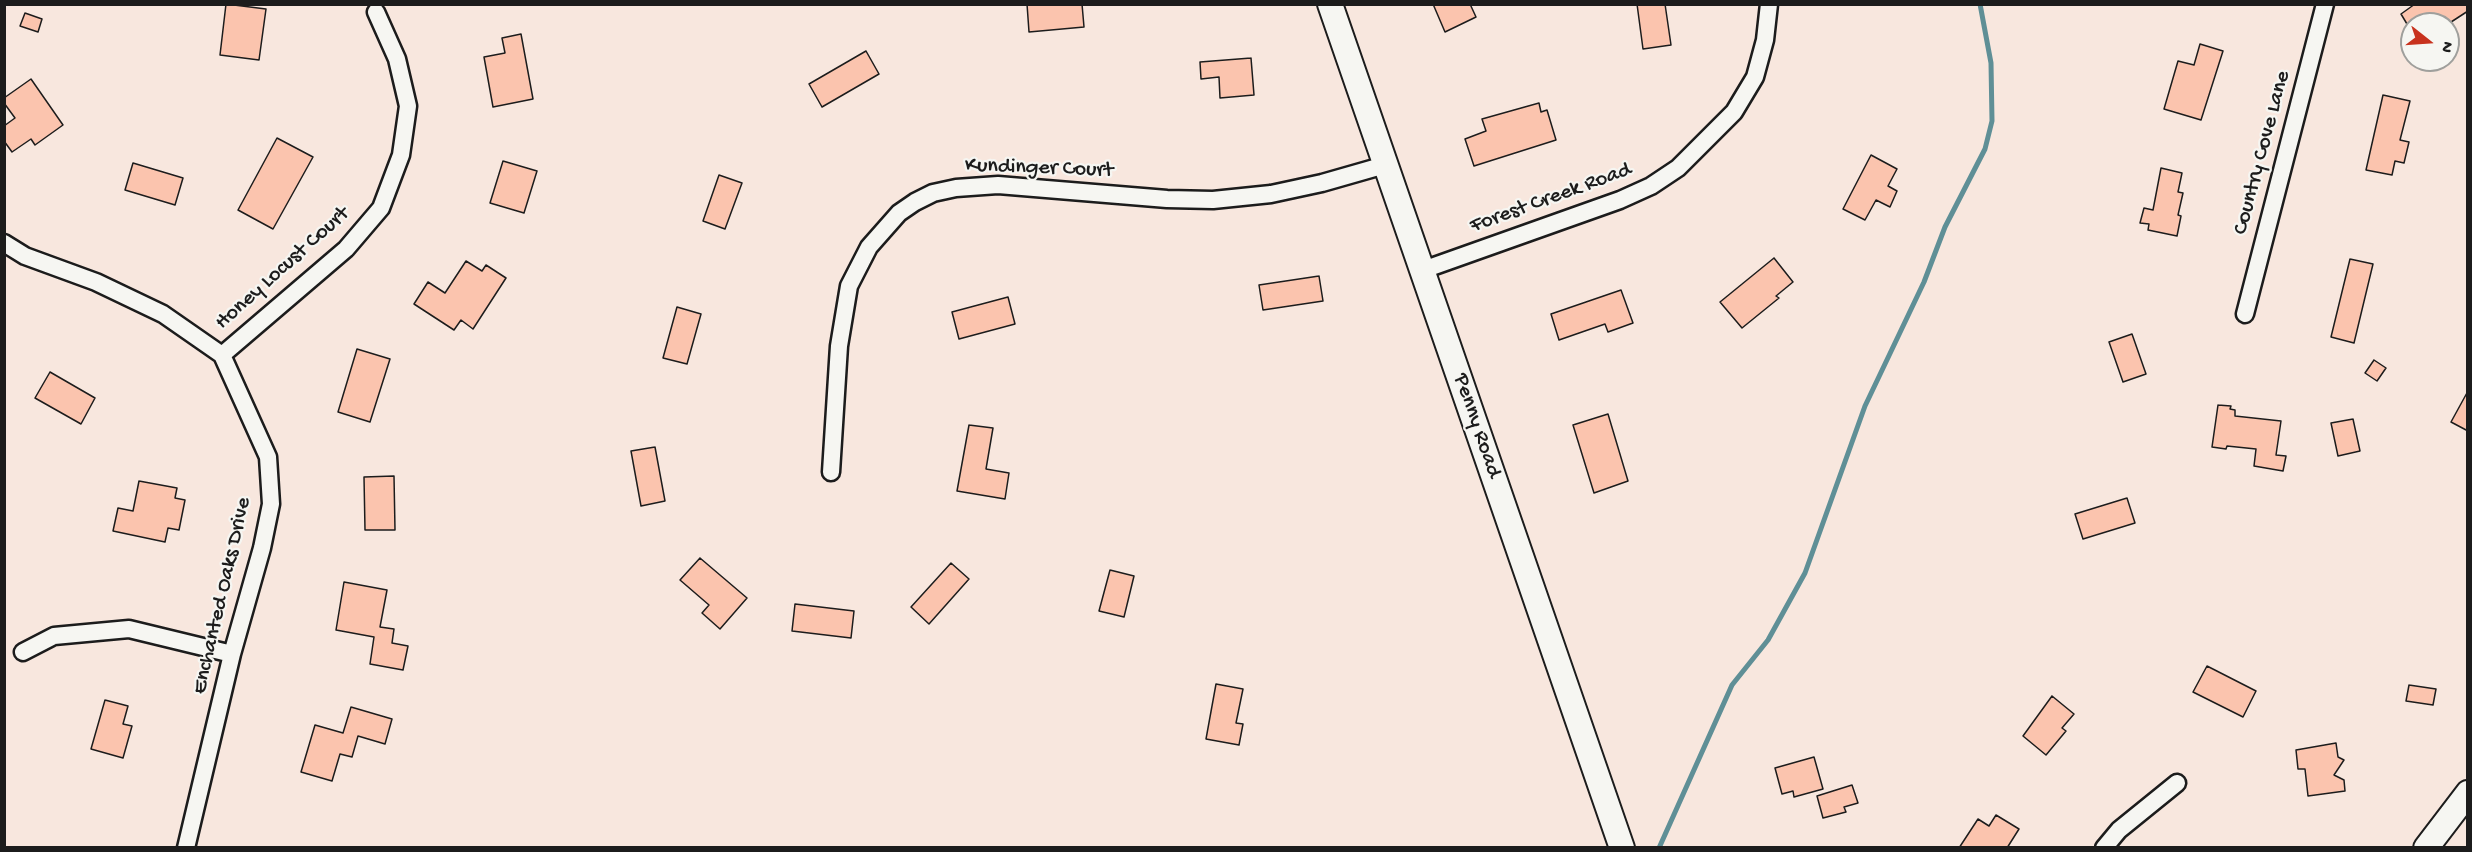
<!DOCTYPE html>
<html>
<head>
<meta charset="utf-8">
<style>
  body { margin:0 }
  #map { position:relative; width:2472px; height:852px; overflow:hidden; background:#f8e7de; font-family:"Gochi Hand",sans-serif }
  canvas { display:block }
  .frame { position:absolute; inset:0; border:6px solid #1c1c1c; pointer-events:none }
  .north { position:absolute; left:2400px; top:12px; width:60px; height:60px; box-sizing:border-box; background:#f6f6f2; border:2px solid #9f9f9c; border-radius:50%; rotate:107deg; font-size:16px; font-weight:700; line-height:24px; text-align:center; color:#1c1c1c }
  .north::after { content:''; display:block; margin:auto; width:21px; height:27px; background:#c8321e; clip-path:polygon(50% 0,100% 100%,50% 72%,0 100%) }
</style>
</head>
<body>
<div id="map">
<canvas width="2472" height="852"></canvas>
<div class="frame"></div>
<div class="north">N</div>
</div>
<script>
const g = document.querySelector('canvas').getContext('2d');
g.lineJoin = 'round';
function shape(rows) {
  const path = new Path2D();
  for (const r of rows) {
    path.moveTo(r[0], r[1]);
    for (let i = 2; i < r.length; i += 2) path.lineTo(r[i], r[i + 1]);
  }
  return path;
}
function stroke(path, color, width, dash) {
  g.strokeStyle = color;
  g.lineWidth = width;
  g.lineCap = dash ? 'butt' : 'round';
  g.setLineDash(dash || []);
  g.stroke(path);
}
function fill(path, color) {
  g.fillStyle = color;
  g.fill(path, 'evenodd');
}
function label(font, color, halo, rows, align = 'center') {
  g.font = font + ' "Gochi Hand",sans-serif';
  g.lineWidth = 4.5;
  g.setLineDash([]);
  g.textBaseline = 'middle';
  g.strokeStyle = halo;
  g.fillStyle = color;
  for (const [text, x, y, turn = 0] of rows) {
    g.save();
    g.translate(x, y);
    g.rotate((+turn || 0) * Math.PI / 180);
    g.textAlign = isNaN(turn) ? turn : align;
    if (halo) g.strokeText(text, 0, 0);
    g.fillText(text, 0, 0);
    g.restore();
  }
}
stroke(shape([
  [1659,848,1732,685,1768,640,1805,573,1865,406,1924,282,1945,227,1985,149,1992,121,1991,63,1980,4]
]), '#5f8f96', 5);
const building = shape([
  [226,4,266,9,259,60,220,55,226,4],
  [1027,4,1082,4,1084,27,1029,32,1027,4],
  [1433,4,1470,4,1476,17,1445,32,1433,4],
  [1637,4,1665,4,1671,45,1643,49,1637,4],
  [2415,4,2468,4,2468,11,2448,24,2407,24,2401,14,2415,4],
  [25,13,42,19,38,32,20,26,25,13],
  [521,34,533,99,493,107,484,57,505,53,502,38,521,34],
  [2200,44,2223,51,2201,120,2164,109,2178,61,2194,65,2200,44],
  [866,51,879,74,822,107,809,84,866,51],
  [1251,58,1254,95,1220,98,1219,77,1201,79,1200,62,1251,58],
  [31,79,63,125,35,145,31,139,12,152,4,141,4,126,15,118,4,103,4,98,31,79],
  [2383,95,2410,101,2400,140,2409,142,2404,163,2395,161,2392,175,2366,170,2383,95],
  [1539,103,1541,112,1547,110,1556,140,1474,166,1465,139,1486,131,1482,119,1539,103],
  [277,138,313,157,273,229,238,210,277,138],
  [1871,155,1897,169,1888,186,1897,191,1890,207,1876,200,1865,220,1843,209,1871,155],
  [503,161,537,171,524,213,490,203,503,161],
  [133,163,183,178,175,205,125,190,133,163],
  [2161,168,2182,173,2178,192,2183,193,2178,215,2181,216,2177,236,2148,230,2149,224,2140,223,2144,208,2153,210,2161,168],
  [719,175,742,183,725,229,703,221,719,175],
  [1774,258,1793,282,1776,296,1779,298,1742,328,1720,302,1774,258],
  [2350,259,2373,264,2354,343,2331,337,2350,259],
  [466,261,482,271,486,265,506,278,473,329,461,320,454,330,414,304,428,282,445,293,466,261],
  [1319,276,1323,301,1263,310,1259,285,1319,276],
  [1621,290,1633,323,1608,332,1605,324,1559,340,1551,314,1621,290],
  [1008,297,1015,324,959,339,952,312,1008,297],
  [677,307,701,314,687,364,663,358,677,307],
  [2132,334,2146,374,2123,382,2109,342,2132,334],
  [357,349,390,359,370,422,338,412,357,349],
  [2374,360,2386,368,2377,381,2365,373,2374,360],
  [50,372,95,398,81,424,35,398,50,372],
  [2468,391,2468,431,2451,422,2468,391],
  [2218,405,2231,406,2230,409,2235,410,2235,416,2281,421,2276,455,2286,456,2283,471,2254,466,2256,449,2227,446,2226,449,2212,447,2218,405],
  [1608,414,1628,481,1594,493,1573,425,1608,414],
  [2353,419,2360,451,2338,456,2331,423,2353,419],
  [969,425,993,428,986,469,1009,473,1005,499,957,491,969,425],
  [655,447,665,501,641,506,631,451,655,447],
  [394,476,395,530,365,530,364,477,394,476],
  [139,481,177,488,175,498,185,500,179,530,168,528,165,542,113,531,118,508,133,511,139,481],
  [2127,498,2135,523,2083,539,2075,514,2127,498],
  [700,558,747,598,720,629,702,613,709,605,680,580,700,558],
  [951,563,969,579,929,624,911,607,951,563],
  [1110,570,1134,576,1124,617,1099,611,1110,570],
  [344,582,387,590,380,627,394,629,392,643,408,646,403,670,370,664,374,637,336,630,344,582],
  [795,604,854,611,851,638,792,631,795,604],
  [2207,666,2256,691,2243,717,2193,692,2207,666],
  [1216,684,1243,689,1236,723,1243,724,1239,745,1206,739,1216,684],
  [2409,685,2436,689,2433,705,2406,701,2409,685],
  [2052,696,2074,714,2062,728,2066,731,2046,755,2023,736,2052,696],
  [105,700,128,706,123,724,132,726,123,758,91,749,105,700],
  [351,707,392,719,385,744,358,736,352,757,340,754,332,781,301,772,315,725,343,733,351,707],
  [2336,743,2338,757,2344,760,2334,775,2344,780,2345,791,2308,796,2305,769,2298,769,2296,750,2336,743],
  [1814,757,1823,789,1794,797,1793,791,1782,794,1775,768,1814,757],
  [1852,785,1858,803,1844,807,1846,812,1823,818,1817,796,1852,785],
  [1996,815,2019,829,2007,848,1959,848,1978,819,1989,826,1996,815]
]);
fill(building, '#fbc4ae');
stroke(building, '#1c1c1c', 1.5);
const street = shape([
  [4,243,25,256,96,282,163,314,222,355,268,457,271,504,262,548,232,654,186,848],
  [1423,270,1620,200,1651,186,1678,168,1734,112,1755,77,1765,40,1769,4],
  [2245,314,2325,4],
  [222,355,346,249,381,208,401,155,408,106,397,59,376,12],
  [831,472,839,346,849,286,869,247,899,213,915,202,933,193,956,188,998,185,1167,199,1213,200,1271,194,1322,183,1385,165],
  [23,652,54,636,129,629,232,654],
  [2104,848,2119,830,2177,783]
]);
const secondary = shape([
  [1330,4,1622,848],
  [2426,848,2468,793]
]);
stroke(street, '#1c1c1c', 21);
stroke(secondary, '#1c1c1c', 28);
stroke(street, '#f6f6f2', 16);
stroke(secondary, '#f6f6f2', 24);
label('22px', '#1c1c1c', '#f6f6f2', [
  ["Country Cove Lane",2263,153,-75],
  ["Kundinger Court",1039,169,2],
  ["Forest Creek Road",1551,199,-20],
  ["Honey Locust Court",283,269,-42],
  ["Penny Road",1476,426,71],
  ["Enchanted Oaks Drive",223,596,-77]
]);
</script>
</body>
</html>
